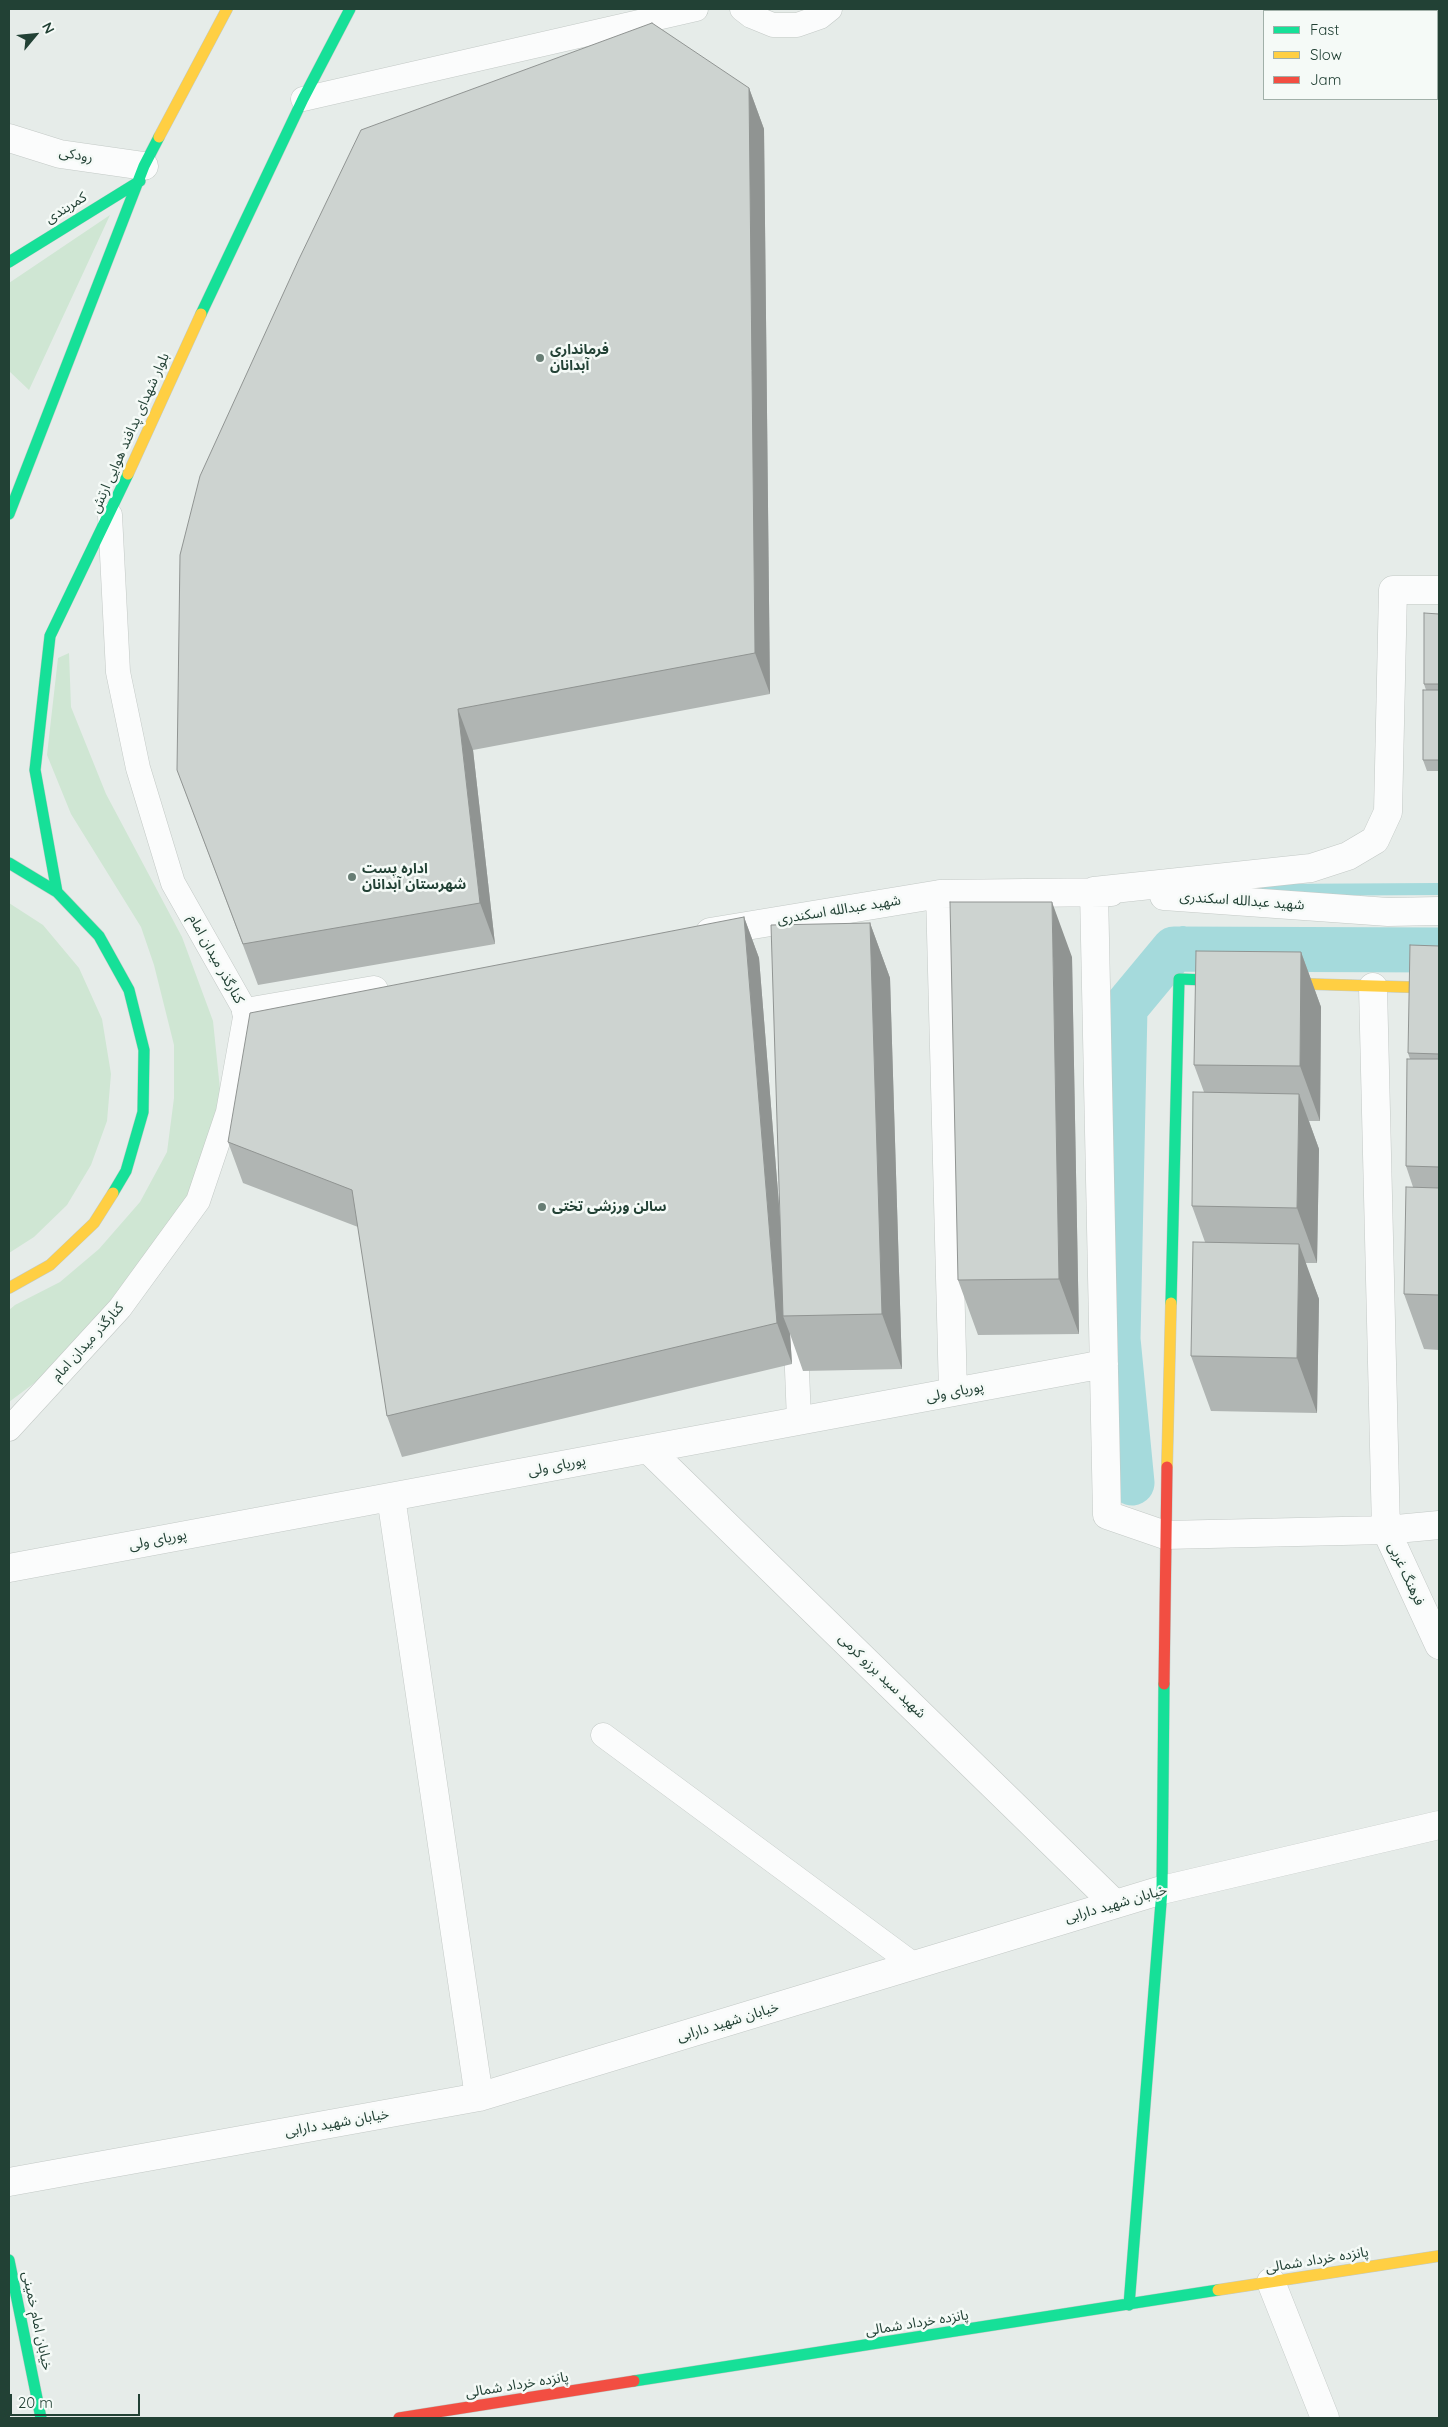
<!DOCTYPE html>
<html>
<head>
<meta charset="utf-8">
<style>
  body { margin:0 }
  #map { position:relative; width:1448px; height:2427px; overflow:hidden; background:#e6ece9; font-family:Quicksand,sans-serif }
  canvas { display:block }
  .frame { position:absolute; inset:0; border:10px solid #224135; pointer-events:none }
  .legend { position:absolute; left:1263px; top:10px; width:175px; height:90px; box-sizing:border-box; background:#f5faf7; border:1px solid #a1b0a9; margin:0; padding:6px 9px; list-style:none; font-size:15px; color:#224135 }
  .legend li { display:flex; align-items:center; gap:10px; height:25px }
  .legend b { width:25px; border:1px solid #a1b0a9 }
  .north { position:absolute; left:10px; top:10px; width:50px; height:50px; -webkit-text-stroke:4px #f5faf7; paint-order:stroke; rotate:62deg; font-size:14px; font-weight:700; line-height:20px; text-align:center; color:#224135 }
  .north::after { content:''; display:block; margin:auto; width:18px; height:22px; background:#224135; clip-path:polygon(50% 0,100% 100%,50% 72%,0 100%) }
  .scale { position:absolute; left:10px; top:2394px; width:130px; height:22px; box-sizing:border-box; border:2px solid #224135; border-top:0; padding-left:6px; font-size:15px; line-height:18px; white-space:nowrap; color:#224135; -webkit-text-stroke:4px #f5faf7; paint-order:stroke }
</style>
</head>
<body>
<div id="map">
<canvas width="1448" height="2427"></canvas>
<div class="frame"></div>
<ul class="legend">
<li><b style="height:6px;background:#16e098"></b>Fast</li>
<li><b style="height:6px;background:#ffcf43"></b>Slow</li>
<li><b style="height:6px;background:#f24e42"></b>Jam</li>
</ul>
<div class="north">N</div>
<div class="scale">20 m</div>
</div>
<script>
const g = document.querySelector('canvas').getContext('2d');
g.lineJoin = 'round';
function fill(path, color) {
  g.fillStyle = color;
  g.fill(path, 'evenodd');
}
function shape(rows) {
  const path = new Path2D();
  for (const r of rows) {
    path.moveTo(r[0], r[1]);
    for (let i = 2; i < r.length; i += 2) path.lineTo(r[i], r[i + 1]);
  }
  return path;
}
function stroke(path, color, width, dash) {
  g.strokeStyle = color;
  g.lineWidth = width;
  g.lineCap = dash ? 'butt' : 'round';
  g.setLineDash(dash || []);
  g.stroke(path);
}
function label(font, color, halo, rows, align = 'center') {
  g.font = font + ' Quicksand,"Noto Sans Arabic",sans-serif';
  g.lineWidth = 5;
  g.setLineDash([]);
  g.textBaseline = 'middle';
  g.strokeStyle = halo;
  g.fillStyle = color;
  for (const [text, x, y, turn = 0] of rows) {
    g.save();
    g.translate(x, y);
    g.rotate((+turn || 0) * Math.PI / 180);
    g.textAlign = isNaN(turn) ? turn : align;
    if (halo) g.strokeText(text, 0, 0);
    g.fillText(text, 0, 0);
    g.restore();
  }
}
fill(shape([
  [110,215,29,390,9,371,9,283],
  [69,653,71,707,106,794,182,937,213,1021,221,1099,187,1197,88,1331,37,1381,9,1402,9,1310,15,1305,60,1282,99,1249,140,1202,167,1152,174,1098,174,1045,154,965,141,927,71,814,47,755,58,658],
  [9,903,43,925,79,968,102,1019,111,1074,107,1121,91,1165,67,1205,34,1237,9,1253]
]), '#cfe6d3');
stroke(shape([
  [1260,890,1439,889],
  [1174,949,1183,932]
]), '#a5dadc', 12);
stroke(shape([
  [1132,1483,1118,1339,1125,1008,1174,949,1439,950]
]), '#a5dadc', 45);
const lane = shape([
  [742,9,751,16,773,25,797,25,820,17,830,9],
  [303,99,696,9],
  [795,1319,799,1421],
  [9,1429,120,1308,198,1201,228,1112,246,1012,173,883,138,768,118,672,110,515],
  [603,1735,914,1965]
]);
const street = shape([
  [9,138,60,154,144,166],
  [1439,590,1393,590,1388,812,1375,840,1348,856,1311,868,1094,891,1107,1515,1165,1535,1386,1530,1439,1525],
  [940,894,953,1392],
  [1164,896,1388,912,1439,911],
  [710,932,940,894,1111,892],
  [1373,987,1386,1530,1439,1645],
  [246,1012,374,990],
  [648,1449,1115,1904],
  [391,1497,479,2097],
  [9,1568,1104,1364],
  [9,2182,479,2097,1162,1890,1439,1825],
  [1271,2282,1325,2418]
]);
const fast = shape([
  [9,262,140,181],
  [201,314,303,99,350,9],
  [9,514,144,166,159,137],
  [9,863,57,892,99,936,129,990,144,1050,143,1112,126,1171,113,1193],
  [57,892,35,770,50,636,128,474],
  [1171,1303,1179,979,1233,981],
  [9,2260,41,2418],
  [1129,2305,1162,1890,1164,1684],
  [634,2381,1218,2290]
]);
const slow = shape([
  [159,137,227,9],
  [128,474,201,314],
  [1276,983,1439,988],
  [9,1288,50,1265,94,1223,113,1193],
  [1167,1467,1171,1303],
  [1218,2290,1439,2256]
]);
const jam = shape([
  [1164,1684,1167,1467],
  [399,2418,634,2381]
]);
stroke(lane, '#c3c9c6', 25);
stroke(street, '#c3c9c6', 29);
stroke(fast, '#c1cac6', 12);
stroke(slow, '#c1cac6', 12);
stroke(jam, '#c1cac6', 12);
stroke(lane, '#fbfcfc', 24);
stroke(street, '#fbfcfc', 28);
stroke(fast, '#16e098', 11);
stroke(slow, '#ffcf43', 11);
stroke(jam, '#f24e42', 11);
fill(shape([
  [749,88,764,129,770,694,473,750,495,944,258,985,177,770],
  [1439,614,1439,771,1427,771,1423,760,1426,690,1424,684],
  [744,917,759,958,780,1217,870,923,890,978,902,1369,803,1371,790,1334,792,1364,402,1457,387,1416,358,1227,243,1183,228,1142],
  [1439,946,1439,1350,1424,1349,1404,1294,1413,1187,1406,1166,1410,1059,1408,1053],
  [1301,952,1321,1007,1320,1121,1309,1121,1319,1149,1317,1263,1305,1263,1319,1299,1317,1413,1211,1411,1191,1356,1205,1242,1192,1206,1204,1092,1194,1065],
  [1072,957,1079,1334,978,1335,958,1280]
]), '#b0b5b3');
fill(shape([
  [749,88,764,129,770,694,755,653],
  [458,709,473,750,495,944,480,903],
  [1052,902,1072,957,1079,1334,1059,1279],
  [744,917,759,958,788,1316,783,1316,790,1334,792,1364,777,1323],
  [870,923,890,978,902,1369,882,1314],
  [1301,952,1321,1007,1320,1121,1300,1066],
  [1299,1094,1319,1149,1317,1263,1297,1208],
  [1299,1244,1319,1299,1317,1413,1297,1358]
]), '#909492');
const building = shape([
  [652,23,749,88,755,653,458,709,480,903,243,944,177,770,180,555,200,476,299,259,361,130,652,23],
  [1424,613,1439,614,1439,684,1424,684,1424,613],
  [1423,690,1439,690,1439,760,1423,760,1423,690],
  [950,902,1052,902,1059,1279,958,1280,950,902],
  [744,917,777,1323,387,1416,352,1190,228,1142,250,1013,744,917],
  [870,923,882,1314,783,1316,771,925,870,923],
  [1410,945,1439,946,1439,1054,1408,1053,1410,945],
  [1196,951,1301,952,1300,1066,1194,1065,1196,951],
  [1407,1059,1439,1059,1439,1167,1406,1166,1407,1059],
  [1193,1092,1299,1094,1297,1208,1192,1206,1193,1092],
  [1406,1187,1439,1188,1439,1295,1404,1294,1406,1187],
  [1193,1242,1299,1244,1297,1358,1191,1356,1193,1242]
]);
fill(building, '#cdd3d0');
stroke(building, '#909492', 1);
for (const [x, y, r, color] of [
  [540,358,5,"#677d74"],
  [352,877,5,"#677d74"],
  [542,1207,5,"#677d74"]
]) {
  const dot = new Path2D();
  dot.arc(x, y, r, 0, 2 * Math.PI);
  g.fillStyle = color;
  g.fill(dot);
  stroke(dot, '#f5faf7', 2);
}
label('14px', '#224135', '#f5faf7', [
  ["رودکی",76,155,10],
  ["کمربندی",66,208,-32],
  ["بلوار شهدای پدافند هوایی ارتش",130,433,-66],
  ["شهید عبدالله اسکندری",1242,901,4],
  ["شهید عبدالله اسکندری",839,910,-9],
  ["کنارگذر میدان امام",216,959,61],
  ["کنارگذر میدان امام",88,1342,-48],
  ["پوریای ولی",955,1392,-11],
  ["پوریای ولی",557,1466,-11],
  ["پوریای ولی",158,1540,-11],
  ["فرهنگ غربی",1406,1574,65],
  ["شهید سید برزو کرمی",882,1676,44],
  ["خیابان شهید دارابی",1116,1904,-16],
  ["خیابان شهید دارابی",728,2022,-17],
  ["خیابان شهید دارابی",337,2123,-10],
  ["پانزده خرداد شمالی",1317,2260,-9],
  ["خیابان امام خمینی",37,2321,78],
  ["پانزده خرداد شمالی",917,2323,-9],
  ["پانزده خرداد شمالی",517,2385,-9]
]);
label('bold 14px', '#224135', '#f5faf7', [
  ["فرمانداری",550,350],
  ["آبدانان",550,366],
  ["اداره پست",362,869],
  ["شهرستان آبدانان",362,885],
  ["سالن ورزشی تختی",552,1207]
], 'left');
</script>
</body>
</html>
